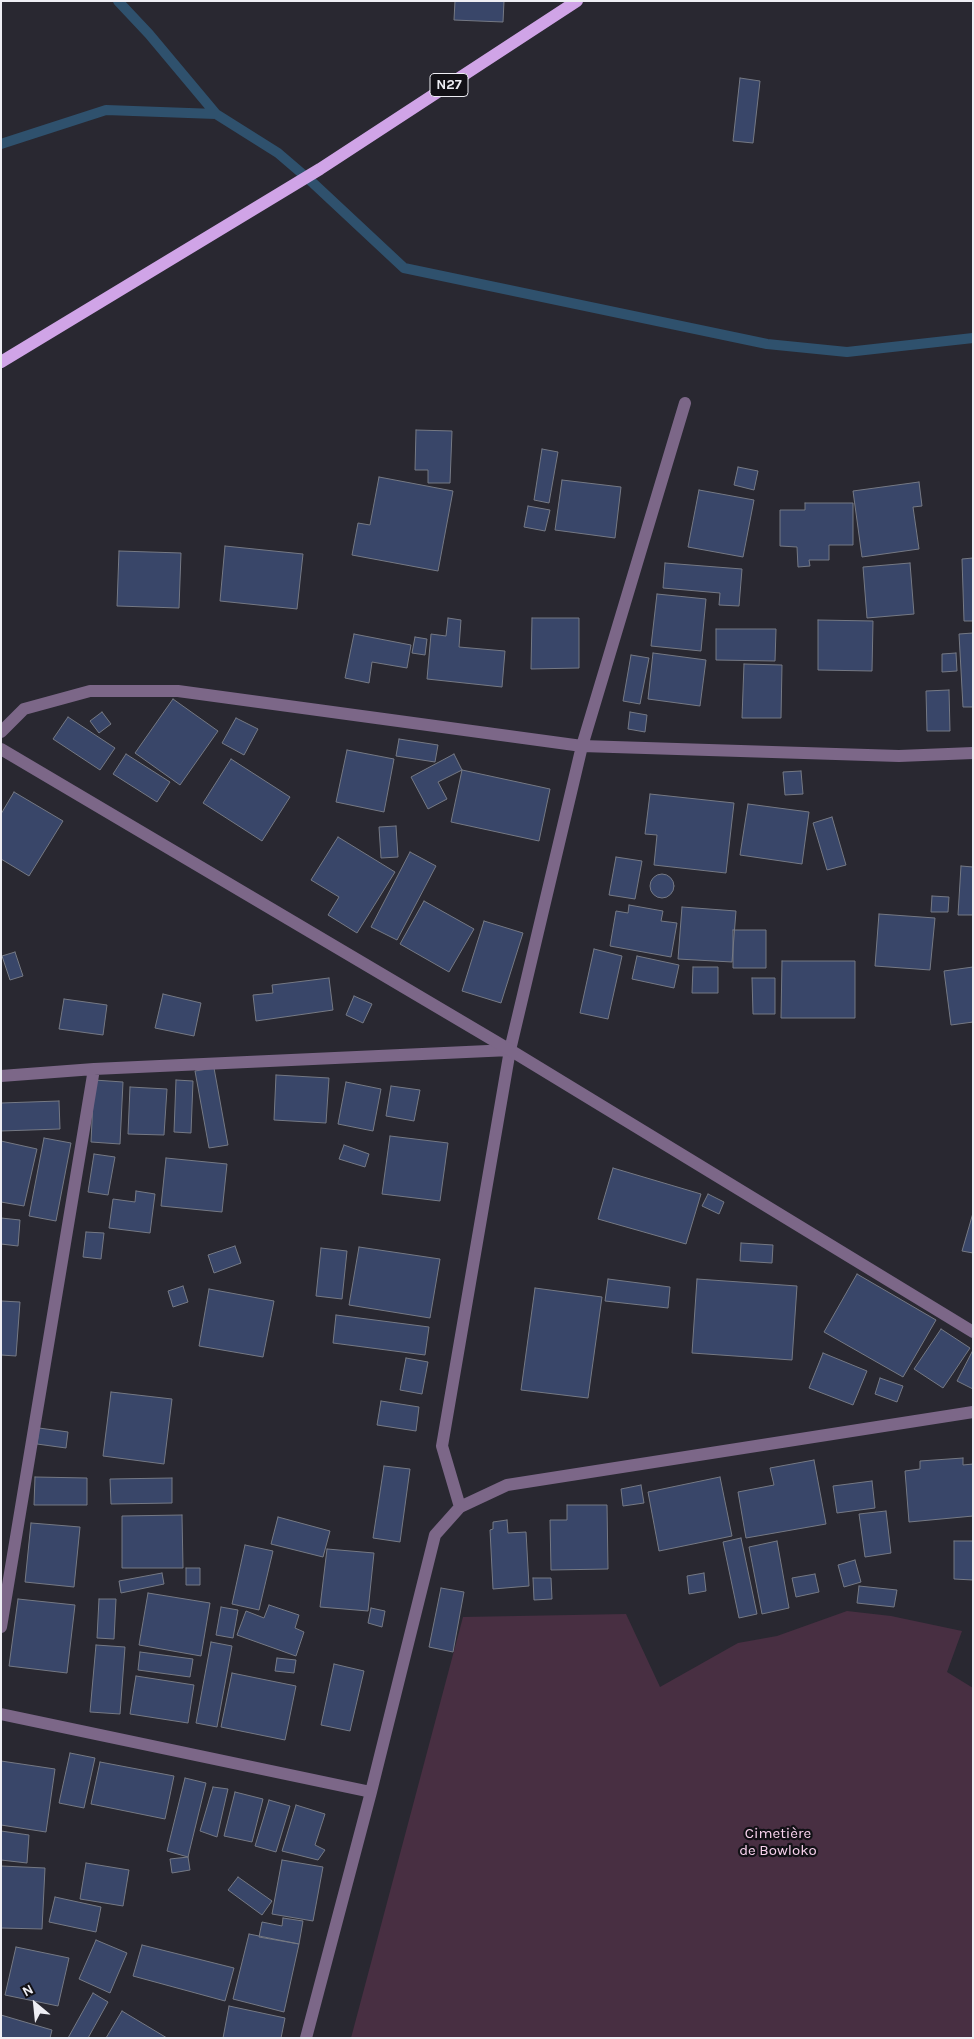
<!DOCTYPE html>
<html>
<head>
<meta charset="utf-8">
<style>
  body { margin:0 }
  #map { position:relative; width:974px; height:2039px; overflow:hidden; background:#292831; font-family:Karla,sans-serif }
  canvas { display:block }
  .frame { position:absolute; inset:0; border:2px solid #eeeef4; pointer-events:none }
  .north { position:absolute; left:10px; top:1979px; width:50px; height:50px; -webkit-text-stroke:4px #121116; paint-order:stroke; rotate:332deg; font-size:14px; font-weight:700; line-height:20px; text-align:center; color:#eeeef4 }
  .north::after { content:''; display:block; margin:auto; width:18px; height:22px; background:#eeeef4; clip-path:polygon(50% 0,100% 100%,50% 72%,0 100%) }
</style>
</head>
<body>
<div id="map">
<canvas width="974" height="2039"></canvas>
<div class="frame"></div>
<div class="north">N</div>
</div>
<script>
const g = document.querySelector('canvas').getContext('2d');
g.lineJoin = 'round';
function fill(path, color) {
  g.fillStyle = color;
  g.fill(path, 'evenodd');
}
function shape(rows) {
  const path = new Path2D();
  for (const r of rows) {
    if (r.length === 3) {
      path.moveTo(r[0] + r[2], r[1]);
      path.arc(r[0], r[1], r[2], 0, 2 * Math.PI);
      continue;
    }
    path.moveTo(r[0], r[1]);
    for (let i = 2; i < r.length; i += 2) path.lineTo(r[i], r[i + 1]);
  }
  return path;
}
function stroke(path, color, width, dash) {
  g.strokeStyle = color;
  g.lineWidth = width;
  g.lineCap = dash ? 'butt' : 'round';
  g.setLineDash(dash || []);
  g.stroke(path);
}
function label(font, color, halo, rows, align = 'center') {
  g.font = font + ' Karla,sans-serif';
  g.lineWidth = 4.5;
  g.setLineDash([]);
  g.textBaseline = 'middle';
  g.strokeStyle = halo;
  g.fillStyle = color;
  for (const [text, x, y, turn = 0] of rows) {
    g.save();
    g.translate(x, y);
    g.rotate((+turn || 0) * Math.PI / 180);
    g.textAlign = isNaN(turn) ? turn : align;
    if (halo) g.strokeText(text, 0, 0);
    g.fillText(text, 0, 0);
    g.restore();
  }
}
fill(shape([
  [847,1611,891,1616,962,1631,947,1672,973,1688,973,2038,351,2038,463,1617,626,1614,660,1687,738,1643,777,1636]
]), '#482f42');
stroke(shape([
  [118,1,149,34,216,114],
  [1,144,106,110,216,114,278,153,313,183,404,268,767,344,847,352,973,338]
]), '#2f516d', 10);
const building = shape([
  [455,1,504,1,503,22,454,20,455,1],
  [740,78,760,81,753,143,733,141,740,78],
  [416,430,452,431,450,483,428,483,428,470,415,470,416,430],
  [542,449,558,452,549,503,534,500,542,449],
  [738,467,758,471,754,490,734,485,738,467],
  [379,477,453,491,438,571,352,555,358,523,370,525,379,477],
  [562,480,621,487,615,538,555,530,562,480],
  [919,482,922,506,913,507,919,549,862,557,853,491,919,482],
  [699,490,754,500,743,557,688,547,699,490],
  [805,503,853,503,853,545,829,545,829,560,809,560,810,566,798,567,797,547,780,546,780,510,805,510,805,503],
  [528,506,550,510,545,531,524,527,528,506],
  [225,546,303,554,297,609,220,601,225,546],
  [119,551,181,553,179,608,117,606,119,551],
  [973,558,973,621,964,621,962,559,973,558],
  [665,563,742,569,739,606,719,605,720,593,663,588,665,563],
  [910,563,914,614,867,618,863,567,910,563],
  [657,594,706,599,701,651,651,646,657,594],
  [448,618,461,620,459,647,505,651,502,687,427,679,431,634,446,636,448,618],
  [532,618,579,618,579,668,531,669,532,618],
  [818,620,873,621,872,671,818,670,818,620],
  [716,629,776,629,775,661,716,660,716,629],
  [973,633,973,707,963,707,959,634,973,633],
  [354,634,411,645,407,668,372,662,369,683,345,678,354,634],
  [415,637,427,639,425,655,412,653,415,637],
  [653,653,706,660,700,706,648,699,653,653],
  [956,653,957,671,942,672,942,654,956,653],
  [631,655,649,658,640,704,623,701,631,655],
  [744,664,782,665,781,718,742,718,744,664],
  [949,690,950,731,927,731,926,691,949,690],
  [173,699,218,731,180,785,135,753,173,699],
  [102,712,111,724,99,733,90,721,102,712],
  [630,712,647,715,645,732,628,729,630,712],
  [68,717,115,748,100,770,53,739,68,717],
  [236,718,258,729,244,755,222,743,236,718],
  [399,739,438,745,435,762,396,756,399,739],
  [347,750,394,759,384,812,336,802,347,750],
  [126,754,170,782,157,802,113,774,126,754],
  [454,754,462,770,438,782,447,799,428,809,411,777,454,754],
  [231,759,290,797,262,841,203,803,231,759],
  [462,770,550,789,539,841,451,822,462,770],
  [801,771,803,794,785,795,783,772,801,771],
  [14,792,63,821,29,876,1,859,1,814,14,792],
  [650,794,734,803,726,873,654,865,657,835,645,834,650,794],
  [748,804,809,812,802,864,740,855,748,804],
  [832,817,846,865,827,870,813,823,832,817],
  [396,826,398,857,381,858,379,827,396,826],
  [338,837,395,872,357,933,328,915,339,897,311,880,338,837],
  [410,852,436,866,397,940,371,927,410,852],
  [616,857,642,861,635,899,609,895,616,857],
  [961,866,973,867,973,915,958,915,961,866],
  [662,886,12],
  [932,896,949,897,948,912,931,912,932,896],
  [424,901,474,929,449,972,400,944,424,901],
  [629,905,663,911,661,921,677,923,671,957,610,946,616,911,628,913,629,905],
  [682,907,736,911,732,962,678,959,682,907],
  [879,914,935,918,930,970,875,966,879,914],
  [484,921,523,933,501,1003,462,991,484,921],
  [733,930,766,930,766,968,733,968,733,930],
  [594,949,622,956,608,1019,580,1013,594,949],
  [15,952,23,976,10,980,2,956,15,952],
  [637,956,679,965,674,988,632,979,637,956],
  [782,961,855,961,855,1018,781,1018,782,961],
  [693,967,718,967,718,993,692,993,693,967],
  [973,967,973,1022,951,1025,944,971,973,967],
  [329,978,333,1010,256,1021,253,995,273,993,272,985,329,978],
  [752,978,775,978,775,1014,753,1014,752,978],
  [163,994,201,1003,194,1036,155,1028,163,994],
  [354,996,372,1004,363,1023,346,1015,354,996],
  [64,999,107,1005,103,1035,59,1029,64,999],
  [214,1068,228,1145,209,1148,195,1071,214,1068],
  [276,1075,329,1078,326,1123,274,1120,276,1075],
  [94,1080,123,1082,120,1144,91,1142,94,1080],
  [176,1080,193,1081,191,1133,174,1132,176,1080],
  [346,1082,381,1089,373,1131,338,1124,346,1082],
  [391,1086,420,1090,414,1121,386,1116,391,1086],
  [130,1087,167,1089,164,1135,128,1134,130,1087],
  [59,1101,60,1129,1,1131,1,1103,59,1101],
  [390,1136,448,1143,440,1201,382,1194,390,1136],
  [44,1138,71,1143,56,1221,29,1216,44,1138],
  [1,1141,37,1149,24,1206,1,1202,1,1141],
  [344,1145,369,1154,365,1167,339,1159,344,1145],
  [94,1154,115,1157,108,1195,88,1192,94,1154],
  [166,1158,227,1164,222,1212,161,1206,166,1158],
  [613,1168,701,1194,686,1244,598,1219,613,1168],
  [136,1191,155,1194,150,1233,109,1228,113,1199,135,1202,136,1191],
  [708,1194,724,1202,719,1214,702,1206,708,1194],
  [973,1213,973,1253,962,1251,973,1213],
  [1,1218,20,1220,18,1246,1,1244,1,1218],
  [86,1232,104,1233,101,1259,83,1257,86,1232],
  [741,1243,773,1245,772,1263,740,1261,741,1243],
  [235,1246,241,1263,214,1273,208,1255,235,1246],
  [359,1247,440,1259,430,1318,349,1305,359,1247],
  [321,1248,347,1251,342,1299,316,1296,321,1248],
  [857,1274,936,1320,903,1377,824,1332,857,1274],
  [608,1279,670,1287,668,1308,605,1301,608,1279],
  [697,1279,797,1286,792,1360,692,1353,697,1279],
  [183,1286,188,1302,173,1307,168,1291,183,1286],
  [535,1288,602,1297,588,1398,521,1390,535,1288],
  [209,1289,274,1301,263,1357,199,1346,209,1289],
  [1,1301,20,1302,16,1356,1,1355,1,1301],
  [336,1315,429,1327,425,1355,333,1343,336,1315],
  [941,1329,970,1348,943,1388,914,1369,941,1329],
  [973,1350,973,1389,957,1381,973,1350],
  [823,1353,867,1371,853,1405,809,1388,823,1353],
  [406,1358,428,1362,422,1394,400,1390,406,1358],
  [880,1378,903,1386,897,1402,875,1394,880,1378],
  [111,1392,172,1399,164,1464,103,1456,111,1392],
  [381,1401,419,1407,416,1431,377,1425,381,1401],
  [39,1428,68,1432,66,1448,37,1444,39,1428],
  [963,1458,963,1465,973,1464,973,1516,909,1522,905,1471,920,1469,920,1461,963,1458],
  [814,1460,826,1524,746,1538,738,1492,774,1485,770,1468,814,1460],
  [384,1466,410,1469,400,1542,373,1538,384,1466],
  [35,1477,87,1478,87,1505,34,1505,35,1477],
  [720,1477,732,1536,659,1551,648,1492,720,1477],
  [172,1478,172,1503,111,1504,110,1479,172,1478],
  [872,1481,875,1508,837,1513,833,1486,872,1481],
  [641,1485,644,1503,623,1506,621,1489,641,1485],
  [567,1505,607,1505,608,1569,551,1570,550,1520,567,1520,567,1505],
  [886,1511,891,1553,865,1557,859,1514,886,1511],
  [182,1515,183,1568,122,1568,122,1516,182,1515],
  [278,1517,330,1531,323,1557,271,1544,278,1517],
  [507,1520,508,1533,526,1532,529,1586,493,1589,490,1530,493,1529,493,1522,507,1520],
  [31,1523,80,1527,74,1587,25,1582,31,1523],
  [741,1538,757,1614,739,1618,723,1542,741,1538],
  [777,1541,789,1608,762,1614,749,1547,777,1541],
  [954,1541,973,1541,973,1580,954,1579,954,1541],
  [245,1545,273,1551,259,1610,232,1604,245,1545],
  [327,1549,374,1553,368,1611,320,1607,327,1549],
  [855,1560,861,1582,844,1587,838,1565,855,1560],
  [186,1568,200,1568,200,1585,186,1585,186,1568],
  [162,1573,164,1584,121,1593,119,1581,162,1573],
  [704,1573,706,1591,689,1594,687,1576,704,1573],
  [815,1574,819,1592,796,1597,792,1578,815,1574],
  [533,1578,551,1578,552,1599,534,1600,533,1578],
  [859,1586,897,1590,894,1607,857,1603,859,1586],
  [441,1588,464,1592,453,1652,429,1647,441,1588],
  [148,1593,210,1603,201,1656,139,1645,148,1593],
  [18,1599,75,1605,67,1673,9,1666,18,1599],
  [99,1599,116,1599,114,1639,97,1638,99,1599],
  [269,1605,299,1615,295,1628,304,1632,296,1656,237,1635,246,1611,264,1618,269,1605],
  [221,1607,238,1610,233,1638,216,1635,221,1607],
  [371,1608,385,1611,382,1627,368,1623,371,1608],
  [211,1642,232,1646,217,1727,196,1723,211,1642],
  [96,1645,125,1647,120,1714,90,1712,96,1645],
  [140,1652,193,1659,190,1677,138,1670,140,1652],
  [277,1658,296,1660,294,1673,275,1671,277,1658],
  [334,1664,364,1671,350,1731,321,1725,334,1664],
  [232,1673,296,1686,285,1740,221,1727,232,1673],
  [136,1676,194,1685,188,1723,130,1714,136,1676],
  [70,1753,95,1758,84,1808,59,1803,70,1753],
  [1,1761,55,1769,46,1832,1,1825,1,1761],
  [100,1762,174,1776,165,1819,91,1804,100,1762],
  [185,1778,206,1783,188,1857,167,1851,185,1778],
  [213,1787,228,1789,217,1837,200,1831,213,1787],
  [235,1792,263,1799,252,1842,224,1836,235,1792],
  [269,1800,290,1806,276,1852,255,1846,269,1800],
  [296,1805,325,1814,315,1845,325,1850,318,1860,282,1851,296,1805],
  [1,1831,29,1835,27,1863,1,1860,1,1831],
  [188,1857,190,1870,172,1873,170,1859,188,1857],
  [282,1860,323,1867,313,1921,272,1914,282,1860],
  [86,1863,129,1870,123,1906,80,1899,86,1863],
  [1,1866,45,1868,42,1929,1,1928,1,1866],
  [238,1877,272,1901,262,1915,228,1890,238,1877],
  [55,1897,101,1907,96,1932,49,1922,55,1897],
  [283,1918,303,1921,299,1944,259,1937,262,1922,282,1926,283,1918],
  [249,1934,299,1944,284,2012,233,1999,249,1934],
  [96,1940,127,1953,110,1993,79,1979,96,1940],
  [142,1945,234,1968,225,2001,133,1976,142,1945],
  [16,1947,69,1958,58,2006,5,1995,16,1947],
  [93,1993,108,2002,88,2038,68,2038,93,1993],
  [229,2006,285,2018,281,2038,223,2038,229,2006],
  [122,2011,167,2038,106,2038,122,2011],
  [1,2015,52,2030,50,2038,1,2038,1,2015]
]);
fill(building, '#394669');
stroke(building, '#757984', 1);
stroke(shape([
  [1,732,24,709,90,691,178,691,582,746,899,756,973,753],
  [1,1076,94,1069,510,1050],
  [460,1507,442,1446,510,1050,582,746,685,403],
  [1,1627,94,1069],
  [1,1714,371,1792],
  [306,2038,371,1792,435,1535,460,1507,507,1485,973,1412]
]), '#7c6788', 12);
stroke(shape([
  [1,749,510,1050,973,1332]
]), '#7c6788', 12);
stroke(shape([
  [1,362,320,169,577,1]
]), '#d0a4e7', 12);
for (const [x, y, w] of [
  [449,85,38]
]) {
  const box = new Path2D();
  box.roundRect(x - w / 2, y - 11.5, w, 23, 4);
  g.fillStyle = '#121116';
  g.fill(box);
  stroke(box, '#eeeef4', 1);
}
label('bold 14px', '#eeeef4', null, [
  ["N27",449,85]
]);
label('15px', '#fad4ef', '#121116', [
  ["Cimetière",778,1834],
  ["de Bowloko",778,1851]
]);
</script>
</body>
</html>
